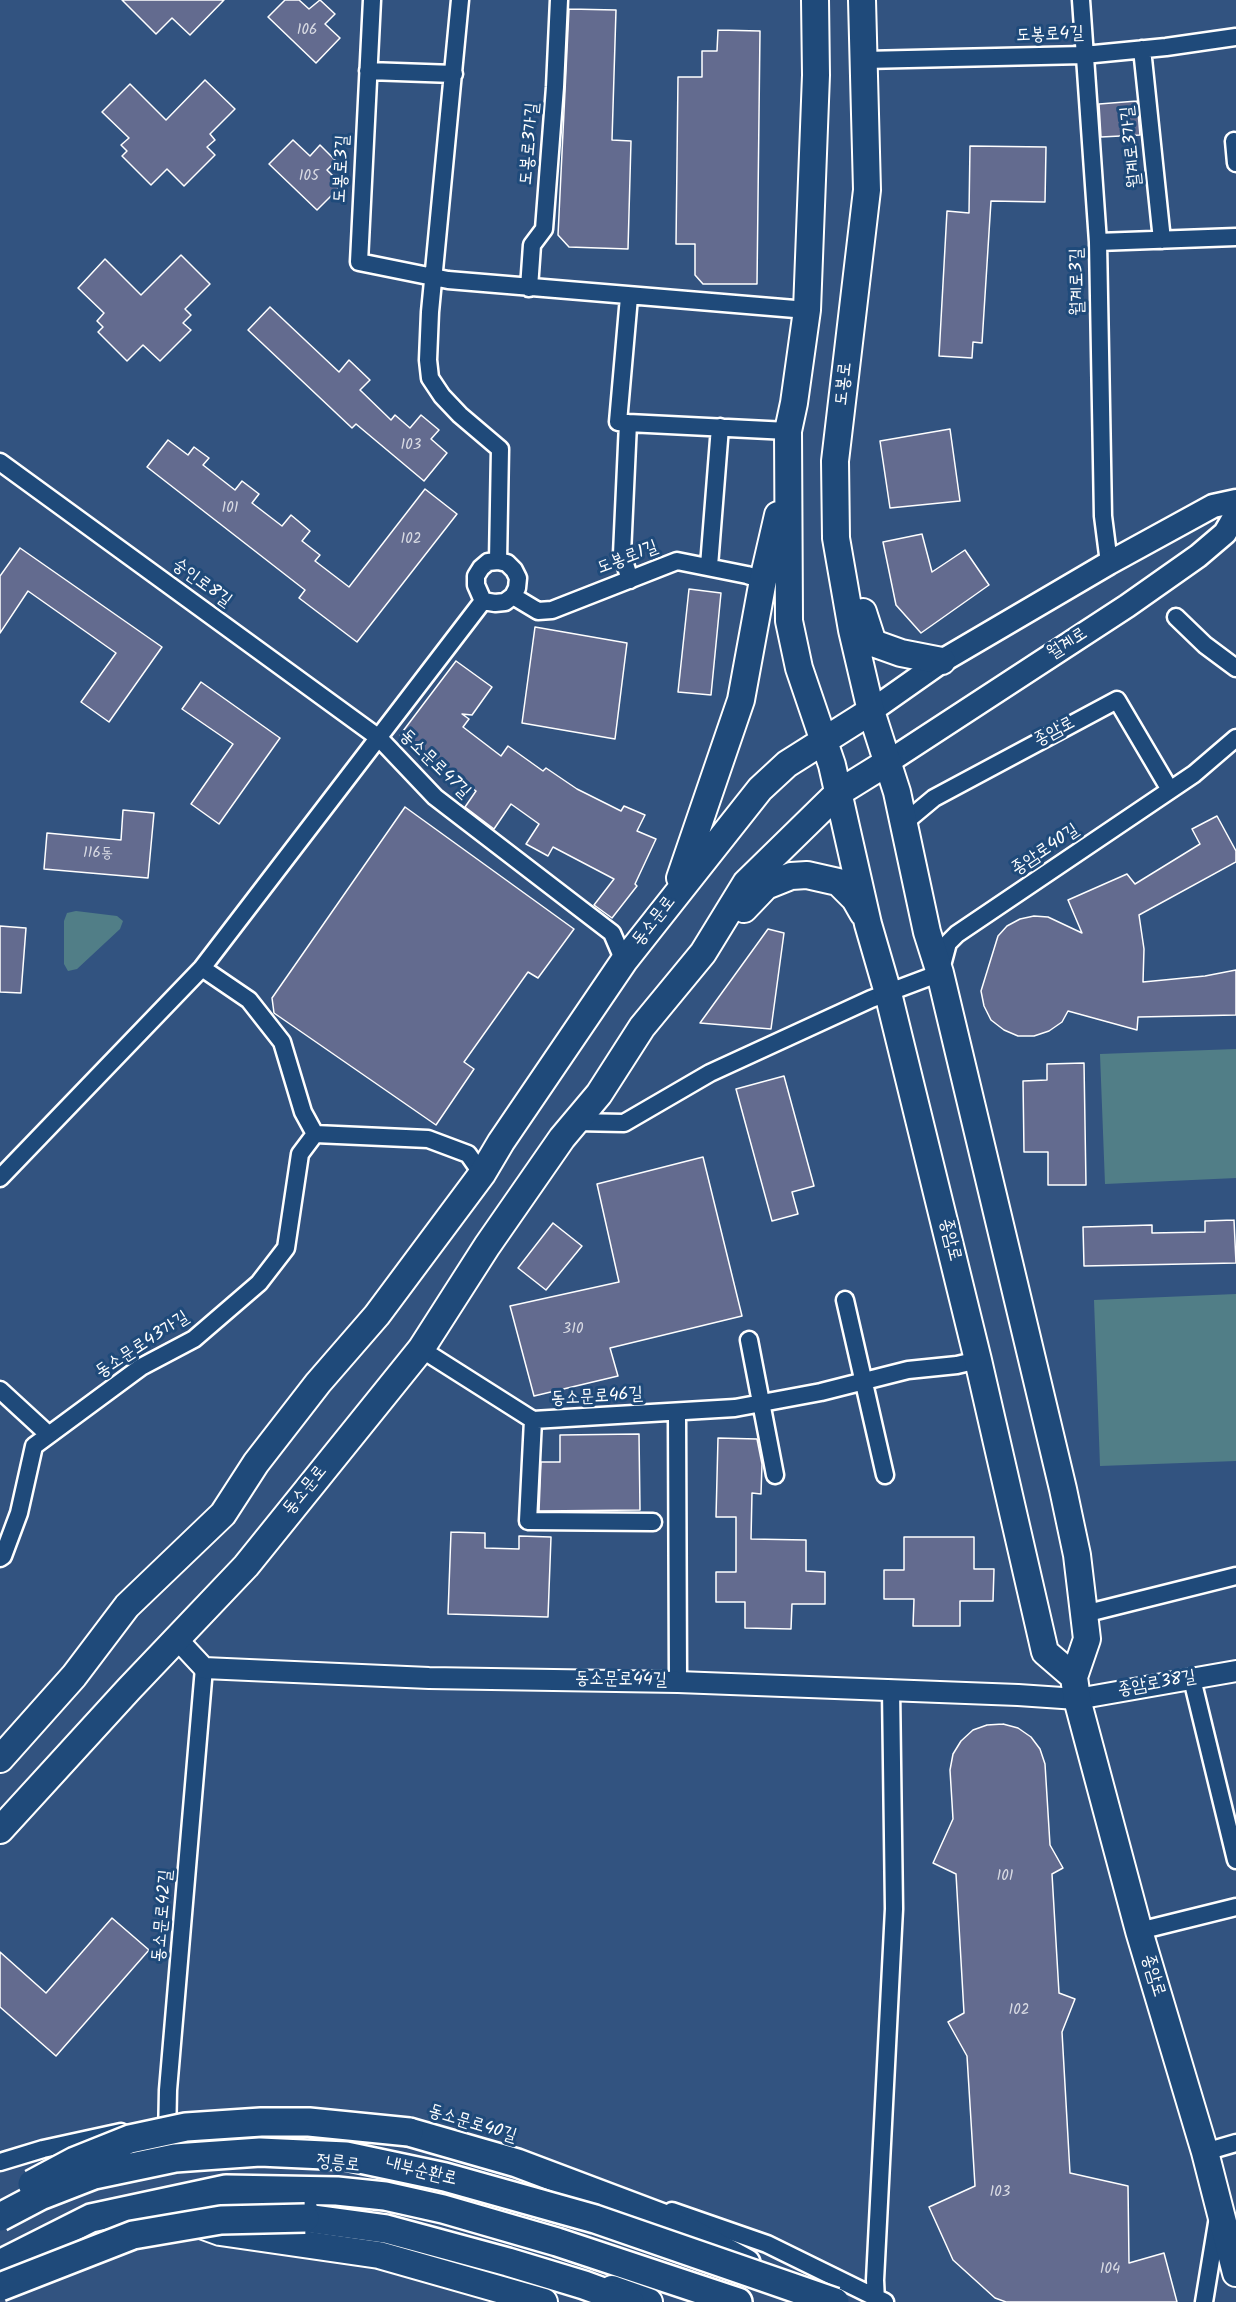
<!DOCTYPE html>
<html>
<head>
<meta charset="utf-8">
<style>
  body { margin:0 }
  canvas { display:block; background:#325380 }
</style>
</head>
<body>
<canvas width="1236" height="2302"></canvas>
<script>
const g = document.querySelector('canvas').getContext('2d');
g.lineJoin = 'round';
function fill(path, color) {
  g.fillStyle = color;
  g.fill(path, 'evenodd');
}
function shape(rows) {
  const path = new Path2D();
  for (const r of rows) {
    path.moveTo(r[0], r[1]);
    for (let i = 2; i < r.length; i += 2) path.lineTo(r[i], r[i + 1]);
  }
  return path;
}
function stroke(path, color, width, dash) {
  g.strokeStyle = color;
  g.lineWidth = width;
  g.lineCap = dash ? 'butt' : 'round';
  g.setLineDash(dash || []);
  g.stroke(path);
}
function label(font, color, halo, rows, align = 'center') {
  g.font = font + ' Kalam,"Poor Story",sans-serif';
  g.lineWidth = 6;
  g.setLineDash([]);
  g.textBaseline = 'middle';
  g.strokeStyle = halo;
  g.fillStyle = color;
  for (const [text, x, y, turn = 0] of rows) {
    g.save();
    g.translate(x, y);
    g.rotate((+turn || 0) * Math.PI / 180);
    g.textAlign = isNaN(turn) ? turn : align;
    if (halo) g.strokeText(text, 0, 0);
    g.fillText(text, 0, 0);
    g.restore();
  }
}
fill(shape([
  [76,911,117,916,123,921,120,929,77,969,68,971,64,964,64,921,67,913],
  [1236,1049,1236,1178,1105,1184,1100,1054],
  [1236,1294,1236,1461,1100,1466,1094,1300]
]), '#517e87');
const building = shape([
  [122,0,224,0,190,35,172,18,156,34,122,0],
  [285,0,299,0,309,9,320,0,335,14,325,24,340,38,316,63,268,17,285,0],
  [569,9,616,10,612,140,631,141,628,249,569,247,558,235,569,9],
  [718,30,760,31,757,284,703,284,695,275,695,244,676,244,678,77,702,77,702,51,717,51,718,30],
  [205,80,235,109,210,134,215,140,207,147,215,155,184,186,167,169,151,185,122,156,127,151,121,145,129,138,102,112,130,84,166,120,205,80],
  [1137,101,1140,135,1101,137,1099,104,1137,101],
  [293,140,310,156,320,145,336,161,327,170,342,185,317,210,269,164,293,140],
  [970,146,1046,147,1045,202,991,201,982,343,973,342,972,358,939,356,947,211,969,213,970,146],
  [181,255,210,284,185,309,191,315,183,323,191,330,160,361,143,345,127,361,98,332,103,327,97,321,104,313,78,288,105,259,141,295,181,255],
  [270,307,339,372,349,360,370,380,360,390,391,420,395,415,410,428,421,415,439,430,431,439,447,453,424,481,356,424,352,428,248,330,270,307],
  [950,429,960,501,890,508,880,441,950,429],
  [168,440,188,455,194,447,209,458,203,465,235,490,242,481,259,494,252,503,282,526,291,515,310,531,302,541,320,555,315,561,349,587,425,489,457,514,357,642,299,598,305,590,147,467,168,440],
  [922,534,932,572,965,550,989,585,921,633,896,605,883,542,922,534],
  [20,548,162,647,109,722,81,702,116,653,28,591,0,633,0,576,20,548],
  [689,589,721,593,711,695,678,692,689,589],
  [535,627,627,643,615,739,522,723,535,627],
  [456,661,492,687,472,715,462,714,469,719,463,727,501,756,508,746,543,771,546,768,577,789,621,811,624,806,645,815,637,831,656,839,635,884,637,886,612,918,594,905,614,879,553,847,548,856,526,844,539,824,511,804,494,829,465,807,476,791,400,735,456,661],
  [201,682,280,738,219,824,191,804,233,744,182,709,201,682],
  [405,807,574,929,538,978,528,972,464,1062,474,1069,436,1125,274,1013,272,998,405,807],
  [123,810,154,813,148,878,44,869,47,833,121,840,123,810],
  [1217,816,1236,851,1236,862,1139,915,1144,949,1143,982,1205,976,1236,970,1236,1015,1138,1017,1137,1030,1068,1011,1062,1022,1049,1031,1034,1036,1018,1036,1004,1030,991,1020,984,1006,981,991,998,936,1007,926,1020,919,1034,916,1048,917,1082,933,1068,900,1127,874,1135,884,1200,844,1192,829,1217,816],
  [0,926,26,928,21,993,0,992,0,926],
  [768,929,784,933,771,1029,700,1023,768,929],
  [1084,1063,1086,1185,1048,1185,1048,1152,1024,1152,1023,1081,1047,1080,1047,1064,1084,1063],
  [784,1076,814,1186,792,1192,798,1214,772,1221,736,1089,784,1076],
  [703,1157,742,1316,610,1348,618,1376,534,1396,510,1306,619,1282,597,1184,703,1157],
  [1234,1220,1236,1263,1084,1266,1083,1227,1152,1225,1152,1233,1205,1232,1205,1221,1234,1220],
  [553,1223,582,1246,546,1290,518,1268,553,1223],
  [639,1434,640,1510,539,1511,541,1462,560,1462,560,1435,639,1434],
  [718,1438,757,1439,762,1464,761,1494,752,1493,751,1539,806,1540,806,1571,825,1572,825,1604,792,1604,791,1629,745,1628,745,1602,716,1602,716,1572,736,1572,736,1517,716,1517,718,1438],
  [451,1532,485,1533,485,1548,519,1549,519,1536,551,1537,548,1617,448,1614,451,1532],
  [904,1537,974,1537,974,1569,994,1569,993,1601,960,1601,960,1626,913,1626,914,1599,884,1599,884,1570,904,1570,904,1537],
  [1003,1724,1018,1728,1031,1737,1040,1749,1045,1764,1050,1845,1063,1868,1052,1874,1059,1993,1075,1999,1062,2032,1070,2173,1128,2186,1129,2263,1164,2253,1177,2302,1006,2302,995,2298,953,2260,929,2207,975,2186,967,2056,948,2022,964,2013,956,1874,933,1863,953,1819,950,1770,953,1754,961,1741,973,1730,987,1725,1003,1724],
  [112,1918,149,1950,56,2056,0,2007,0,1952,46,1993,112,1918]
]);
fill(building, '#636b8f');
stroke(building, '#fff', 1.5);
const minor = shape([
  [372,0,359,262,448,280,807,310],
  [460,0,430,312,428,360,430,378,442,396,460,415,500,449,498,561],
  [1081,0,1098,242,1103,516,1109,563],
  [1142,49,1162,240],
  [864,60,1084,55,1166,47,1236,37],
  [368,71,454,74],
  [1234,141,1236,163],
  [1098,242,1236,237],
  [529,288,532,245,544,229,555,87,559,0],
  [629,297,618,422,628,423,622,554,630,580],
  [628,423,788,431],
  [0,462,379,738,435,797,612,933,624,961],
  [498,561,507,563,514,570,518,578,517,588,513,596,505,602,495,603,483,601,476,585,476,576,481,568,488,562,498,561],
  [709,566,720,427],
  [513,596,538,611,552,610,677,561,747,575,763,580],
  [1176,617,1205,645,1236,668],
  [904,823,934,798,1117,700,1170,790],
  [202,968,249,1000,282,1042,303,1112,315,1134],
  [575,1122,624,1123,710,1073,871,999,940,973,948,943,957,934,1194,774,1236,738],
  [315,1134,428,1139,468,1154,482,1174],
  [0,1178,202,968,483,601],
  [845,1300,885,1475],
  [749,1340,775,1475],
  [421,1349,533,1420,735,1408,821,1392,908,1370,957,1365,978,1360],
  [0,1390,49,1435],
  [677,1413,678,1682],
  [533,1420,528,1521,653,1522],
  [0,1558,3,1556,19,1513,34,1446,141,1367,194,1339,259,1283,286,1248,300,1154,315,1134],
  [1084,1614,1236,1576],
  [1192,1679,1236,1860],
  [1139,1931,1236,1907],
  [167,2139,168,2090,204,1668],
  [1205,2152,1236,2143],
  [0,2162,43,2149,121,2132],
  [672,2211,767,2244,885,2302],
  [876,2302,875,2280,894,1909,891,1689],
  [1204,2302,1218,2217]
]);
const tertiary = shape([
  [177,1639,204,1668,429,1678,678,1682,1018,1695,1077,1699,1236,1671]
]);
const secondary = shape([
  [871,711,942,661,1109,563,1213,506,1236,501],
  [888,762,1127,606,1198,556,1225,533,1236,514]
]);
const primary = shape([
  [815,0,816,75,807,310,794,403,788,431,789,621,799,668,832,765,868,924,888,993,978,1360,1045,1652,1074,1677],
  [862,0,867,190,835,461,836,538,852,630,871,711,897,792,927,932,940,973,1063,1489,1077,1555,1087,1639,1074,1677,1077,1699,1139,1931,1205,2152,1236,2273],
  [863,612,873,643,901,653,942,661],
  [680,878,741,700,763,580,778,515],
  [744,909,766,886,791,876,807,875,838,882,855,899,863,913],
  [0,1759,74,1676,127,1606,223,1514,256,1463,318,1383,377,1315,482,1174,501,1142,624,961,760,789,787,764,871,711],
  [0,1830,129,1689,246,1566,421,1349,487,1246,562,1138,599,1094,642,1027,703,953,746,883,838,793,888,762],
  [204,2202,211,2201,304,2208],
  [198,2224,220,2232,379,2255,544,2302],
  [612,2289,649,2302]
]);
const trunk = shape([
  [409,2132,517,2163,668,2220,746,2263],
  [305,2218,386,2229,508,2262,584,2285,630,2302],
  [0,2264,91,2218,226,2189,337,2191,385,2196,443,2209,557,2242,738,2302]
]);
stroke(minor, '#fff', 21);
stroke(tertiary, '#fff', 24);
stroke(secondary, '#fff', 27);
stroke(primary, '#fff', 30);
stroke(trunk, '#fff', 32);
stroke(minor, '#1f4a7a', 16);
stroke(tertiary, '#1f4a7a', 20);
stroke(secondary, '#1f4a7a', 22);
stroke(primary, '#1f4a7a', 26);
stroke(trunk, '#1f4a7a', 27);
const trunkBridge = shape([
  [32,2184,75,2161,130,2139,186,2127,261,2122,309,2122,409,2132],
  [0,2217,40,2196,94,2175,175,2158,260,2152,346,2156,445,2177,595,2219,835,2302],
  [0,2287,133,2235,221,2220,305,2218]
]);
stroke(trunkBridge, '#fff', 32, []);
stroke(trunkBridge, '#1f4a7a', 27);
label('15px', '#d8dae3', null, [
  ["106",307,31],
  ["105",309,177],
  ["103",411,446],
  ["101",230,509],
  ["102",411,540],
  ["116동",98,854],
  ["310",573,1330],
  ["101",1005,1877],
  ["102",1019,2011],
  ["103",1000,2193],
  ["104",1110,2270]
]);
label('18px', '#fff', '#1f4a7a', [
  ["도봉로4길",1050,36,-2],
  ["도봉로3가길",531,144,-85],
  ["월계로3가길",1133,147,-96],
  ["도봉로3길",343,169,-87],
  ["월계로3길",1079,282,-91],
  ["도봉로",845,384,-84],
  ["도봉로1길",628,559,-21],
  ["숭인로8길",201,584,36],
  ["월계로",1068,645,-33],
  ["종암로",1055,733,-28],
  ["동소문로47길",434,765,44],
  ["종암로40길",1046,851,-34],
  ["동소문로",655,922,-52],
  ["종암로",949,1240,76],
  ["동소문로43가길",143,1346,-33],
  ["동소문로46길",597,1398,-3],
  ["동소문로",306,1491,-51],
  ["동소문로44길",621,1681,1],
  ["종암로38길",1157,1685,-10],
  ["동소문로42길",164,1916,-85],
  ["종암로",1152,1976,73],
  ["동소문로40길",472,2125,17],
  ["정릉로",338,2165,6],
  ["내부순환로",421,2173,13]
]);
</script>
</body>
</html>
